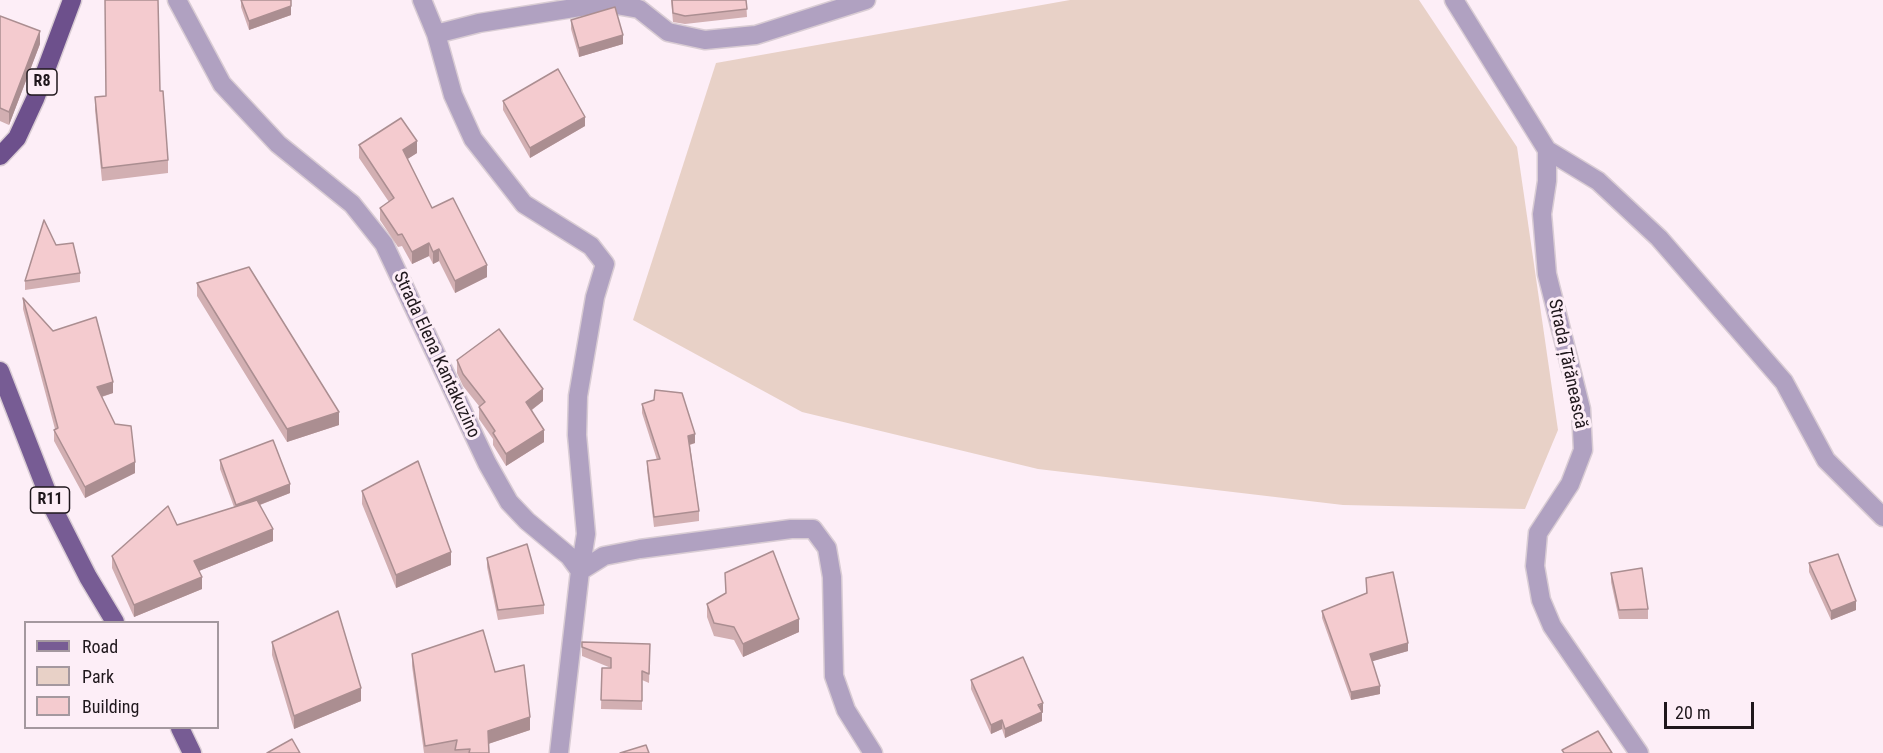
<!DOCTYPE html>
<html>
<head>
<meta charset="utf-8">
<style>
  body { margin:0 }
  #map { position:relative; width:1883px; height:753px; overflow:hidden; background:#fdeef7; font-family:"Roboto Condensed",sans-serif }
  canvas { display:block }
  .legend { position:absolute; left:24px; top:621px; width:195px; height:108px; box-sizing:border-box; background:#fdeef7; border:2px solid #a4989f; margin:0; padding:8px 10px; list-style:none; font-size:18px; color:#1f171c }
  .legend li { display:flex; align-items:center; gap:12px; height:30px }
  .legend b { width:30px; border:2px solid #a4989f }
  .scale { position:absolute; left:1664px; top:702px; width:90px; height:27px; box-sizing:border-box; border:3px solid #1f171c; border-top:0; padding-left:8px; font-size:18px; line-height:21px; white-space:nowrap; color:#1f171c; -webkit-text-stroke:4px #fdeef7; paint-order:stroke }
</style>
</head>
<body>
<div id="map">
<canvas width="1883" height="753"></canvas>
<ul class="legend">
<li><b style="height:8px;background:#775c94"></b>Road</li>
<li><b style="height:16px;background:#e8d1c7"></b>Park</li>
<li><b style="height:16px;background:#f4cbcf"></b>Building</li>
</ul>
<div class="scale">20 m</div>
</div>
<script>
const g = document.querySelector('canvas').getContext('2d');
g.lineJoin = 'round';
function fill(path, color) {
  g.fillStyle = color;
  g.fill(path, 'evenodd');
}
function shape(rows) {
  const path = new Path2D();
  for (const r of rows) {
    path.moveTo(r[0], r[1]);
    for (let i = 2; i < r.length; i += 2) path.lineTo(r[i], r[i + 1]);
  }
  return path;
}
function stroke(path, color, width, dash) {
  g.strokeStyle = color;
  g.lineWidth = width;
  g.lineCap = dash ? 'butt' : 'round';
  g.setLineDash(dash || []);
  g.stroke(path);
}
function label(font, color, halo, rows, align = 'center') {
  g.font = font + ' "Roboto Condensed",sans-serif';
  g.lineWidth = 6;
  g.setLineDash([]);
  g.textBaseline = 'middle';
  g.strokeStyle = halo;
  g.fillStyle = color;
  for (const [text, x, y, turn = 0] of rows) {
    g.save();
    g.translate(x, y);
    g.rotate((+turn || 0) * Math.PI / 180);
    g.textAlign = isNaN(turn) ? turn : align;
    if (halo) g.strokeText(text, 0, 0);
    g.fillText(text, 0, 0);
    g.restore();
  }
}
fill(shape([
  [1070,0,1419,0,1517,147,1558,430,1525,509,1343,505,1038,469,802,412,633,320,716,63]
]), '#e8d1c7');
const minor = shape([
  [177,0,222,84,278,144,352,204,384,244,487,463,509,502,527,521,569,556,580,571,559,753],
  [422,0,436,34,453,95,473,139,524,204,591,246,605,264,595,297,578,396,577,435,586,534,580,571],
  [1454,0,1547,150,1547,181,1542,214,1547,274,1581,409,1583,450,1570,484,1538,533,1535,566,1541,600,1552,626,1639,753],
  [436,34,479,23,605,3,639,9,668,32,705,40,756,35,866,0],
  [1547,150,1598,181,1659,238,1784,382,1826,460,1883,517],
  [580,571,604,556,640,549,791,529,813,529,827,548,832,577,834,676,846,710,873,753]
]);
const primary = shape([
  [0,371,54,510,88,577,115,622],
  [180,728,192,753]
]);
const trunk = shape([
  [0,156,17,138,35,99,72,0]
]);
stroke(minor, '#d9ccd4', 21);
stroke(primary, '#d9ccd4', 21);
stroke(trunk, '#d9ccd4', 21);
stroke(minor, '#b0a1c1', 18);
stroke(primary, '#775c94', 18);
stroke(trunk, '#6d508c', 18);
fill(shape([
  [241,0,291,0,291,15,249,30,241,7],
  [671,0,746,0,747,17,685,24,673,22],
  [0,16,40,44,9,125,0,121],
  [571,20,623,44,579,57,571,29],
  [160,91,168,160,168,173,102,181,95,110,95,97],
  [503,101,585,126,530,158,503,110],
  [359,145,417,153,407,159,432,208,487,277,455,293,439,261,433,264,429,256,412,264,402,246,398,247,380,220,380,208,389,202,359,158],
  [56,245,80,273,80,282,25,290,25,281],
  [197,283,339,425,287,442,197,296],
  [23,298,53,331,113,393,102,397,115,424,135,473,85,498,54,441,54,430,55,429,23,309],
  [457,360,543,401,532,410,544,442,506,466,493,445,493,439,479,419,479,406,463,386,457,373],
  [642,404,695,443,690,445,699,511,699,521,654,527,647,470,647,461,657,460,642,413],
  [220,460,290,493,260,505,273,541,199,571,202,589,134,617,112,568,112,556,177,525,234,507,220,469],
  [362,491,451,565,396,588,362,504],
  [487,558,544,605,544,614,498,620,487,567],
  [1809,563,1856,610,1831,620,1809,572],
  [1611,573,1648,609,1648,619,1619,619,1611,582],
  [1366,578,1408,651,1372,661,1380,694,1351,700,1322,618,1322,611,1366,593],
  [707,604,799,632,743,657,734,640,714,636,707,617],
  [272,642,361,701,294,729,272,655],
  [650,644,649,683,642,680,642,710,601,709,602,668,611,668,582,656,582,647],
  [412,654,495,672,530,730,488,744,489,753,424,753,412,666],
  [971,680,1043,712,1042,713,1042,721,1005,738,1002,729,991,734,971,689]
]), '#d2afb2');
fill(shape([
  [291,6,291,15,249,30,249,21],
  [40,31,40,44,9,125,9,112],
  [623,35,623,44,579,57,579,48],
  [585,117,585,126,530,158,530,148],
  [417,141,417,153,403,162,403,150],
  [429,243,429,256,412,264,412,252],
  [439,249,439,261,433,264,433,252],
  [487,265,487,277,455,293,455,281],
  [113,382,113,393,97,398,97,387],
  [543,389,543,401,526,414,526,402],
  [339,412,339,425,287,442,287,429],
  [544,430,544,442,506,466,506,454],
  [695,434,695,443,688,445,688,436],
  [135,462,135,473,85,498,85,487],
  [290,484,290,493,236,514,236,505],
  [273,529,273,541,194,573,194,561],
  [451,552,451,565,396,588,396,575],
  [202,577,202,589,134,617,134,605],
  [1856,601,1856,610,1831,620,1831,611],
  [799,619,799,632,743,657,743,644],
  [1408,643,1408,651,1370,662,1370,654],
  [1380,686,1380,694,1351,700,1351,692],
  [361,688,361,701,294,729,294,716],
  [1043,703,1043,712,1042,713,1042,721,1005,738,1005,729],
  [530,717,530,730,488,744,488,731],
  [1002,720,1002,729,991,734,991,725]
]), '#ab8e91');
const building = shape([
  [105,0,158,0,160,91,163,91,168,160,102,168,95,97,106,96,105,0],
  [241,0,291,0,291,6,249,21,241,0],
  [672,0,746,0,747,9,685,16,673,13,672,0],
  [615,7,623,35,579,48,571,20,615,7],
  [0,16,40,31,9,112,0,108,0,16],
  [558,69,585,117,530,148,503,101,558,69],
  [401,118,417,141,403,150,432,208,453,198,487,265,455,281,439,249,433,252,429,243,412,252,402,234,398,235,380,208,394,198,359,145,401,118],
  [44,220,56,245,73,243,80,273,25,281,44,220],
  [249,267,339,412,287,429,197,283,249,267],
  [23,298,53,331,96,317,113,382,97,387,115,424,131,426,135,462,85,487,54,430,58,428,23,298],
  [499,329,543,389,526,402,544,430,506,454,493,433,495,431,479,407,485,402,463,374,457,360,499,329],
  [655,390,682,393,695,434,688,436,699,511,654,517,647,461,660,459,642,404,654,400,655,390],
  [273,440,290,484,236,505,220,460,273,440],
  [418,461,451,552,396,575,362,491,418,461],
  [257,500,273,529,194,561,202,577,134,605,112,556,168,506,177,525,257,500],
  [527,544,544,605,498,610,487,558,527,544],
  [773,551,799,619,743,644,734,627,714,623,707,604,726,593,725,573,773,551],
  [1838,554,1856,601,1831,611,1809,563,1838,554],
  [1642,568,1648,609,1619,610,1611,573,1642,568],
  [1393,572,1408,643,1370,654,1380,686,1351,692,1322,611,1367,593,1366,578,1393,572],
  [338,611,361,688,294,716,272,642,338,611],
  [483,630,495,672,524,665,530,717,488,731,489,753,469,753,470,749,455,750,457,740,425,746,412,654,483,630],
  [582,642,650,644,649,674,642,671,642,701,601,700,602,668,611,668,611,658,582,647,582,642],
  [1023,657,1043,703,1038,705,1042,712,1005,729,1002,720,991,725,971,680,1023,657],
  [1598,731,1612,753,1564,753,1562,750,1598,731],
  [292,739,300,753,267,753,292,739],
  [646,745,649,753,620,753,646,745]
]);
fill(building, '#f4cbcf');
stroke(building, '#ab8e91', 1.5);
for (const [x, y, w] of [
  [42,82,30],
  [50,500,39]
]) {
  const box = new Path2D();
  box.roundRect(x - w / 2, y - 13, w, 26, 4.5);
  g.fillStyle = '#fdeef7';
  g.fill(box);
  stroke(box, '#1f171c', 1.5);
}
label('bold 16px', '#1f171c', null, [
  ["R8",42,82],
  ["R11",50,500]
]);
label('18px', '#1f171c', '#fdeef7', [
  ["Strada Elena Kantakuzino",436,355,65],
  ["Strada Țărănească",1567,364,78]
]);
</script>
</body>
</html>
